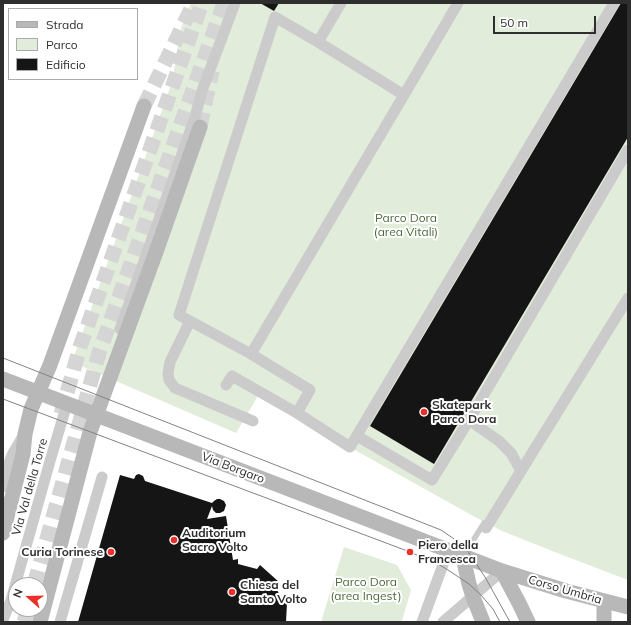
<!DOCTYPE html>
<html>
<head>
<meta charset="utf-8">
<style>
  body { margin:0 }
  #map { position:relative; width:631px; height:625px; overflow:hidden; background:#fff; font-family:Mulish,sans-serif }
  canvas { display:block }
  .frame { position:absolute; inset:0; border:4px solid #2e2e2e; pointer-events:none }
  .legend { position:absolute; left:8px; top:8px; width:130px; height:72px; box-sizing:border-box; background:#fff; border:1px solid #ababab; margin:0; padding:5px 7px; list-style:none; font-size:12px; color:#2e2e2e }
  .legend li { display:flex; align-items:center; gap:8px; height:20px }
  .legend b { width:20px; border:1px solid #ababab }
  .north { position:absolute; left:8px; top:577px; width:40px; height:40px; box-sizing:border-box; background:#fff; border:1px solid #ababab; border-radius:50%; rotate:290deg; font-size:11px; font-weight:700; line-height:16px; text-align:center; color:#2e2e2e }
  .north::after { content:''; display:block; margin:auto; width:14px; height:18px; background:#ec2f28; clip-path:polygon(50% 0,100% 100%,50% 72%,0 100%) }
  .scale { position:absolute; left:493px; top:16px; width:103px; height:18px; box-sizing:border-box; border:2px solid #2e2e2e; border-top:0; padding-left:5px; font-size:12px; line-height:14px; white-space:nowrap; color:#2e2e2e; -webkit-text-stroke:3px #fff; paint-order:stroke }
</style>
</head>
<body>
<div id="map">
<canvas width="631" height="625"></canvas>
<div class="frame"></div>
<ul class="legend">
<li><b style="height:5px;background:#b8b8b8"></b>Strada</li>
<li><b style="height:11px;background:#e2ecda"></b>Parco</li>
<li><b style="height:11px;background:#151515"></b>Edificio</li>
</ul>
<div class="north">N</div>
<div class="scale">50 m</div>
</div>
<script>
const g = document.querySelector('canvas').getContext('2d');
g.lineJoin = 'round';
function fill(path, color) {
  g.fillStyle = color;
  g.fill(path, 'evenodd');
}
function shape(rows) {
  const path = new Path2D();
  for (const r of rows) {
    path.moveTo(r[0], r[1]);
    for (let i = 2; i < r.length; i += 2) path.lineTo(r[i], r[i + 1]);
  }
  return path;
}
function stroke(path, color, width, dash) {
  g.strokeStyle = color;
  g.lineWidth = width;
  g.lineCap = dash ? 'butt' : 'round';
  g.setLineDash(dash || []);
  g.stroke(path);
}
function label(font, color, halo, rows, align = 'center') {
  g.font = font + ' Mulish,sans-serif';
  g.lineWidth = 4;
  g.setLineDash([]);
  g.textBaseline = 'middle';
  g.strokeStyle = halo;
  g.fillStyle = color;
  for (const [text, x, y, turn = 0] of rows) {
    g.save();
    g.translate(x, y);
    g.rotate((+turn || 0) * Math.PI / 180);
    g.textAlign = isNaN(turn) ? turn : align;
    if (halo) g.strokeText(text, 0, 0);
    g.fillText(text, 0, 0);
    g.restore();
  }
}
fill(shape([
  [191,3,628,3,628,580,560,554,502,531,475,517,258,396,236,433,72,362,172,82,181,28],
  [344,547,397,565,411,590,402,621,403,622,321,622]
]), '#e2ecda');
fill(shape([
  [260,3,279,3,274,11],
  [621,3,628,3,628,137,434,464,370,426],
  [139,474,143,476,145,481,212,503,214,501,217,499,220,499,224,501,226,505,224,511,220,513,216,513,213,510,212,506,207,519,226,516,233,560,238,559,238,564,257,569,260,565,279,582,275,585,283,603,287,603,286,622,78,622,120,475,134,479,136,475]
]), '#151515');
stroke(shape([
  [144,106,191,9],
  [200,127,212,71],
  [61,414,80,347,202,3],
  [34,585,99,353,224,3],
  [24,622,28,609]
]), '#d5d5d5', 15, [15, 8]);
stroke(shape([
  [464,555,484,523]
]), '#cbcbcb', 5.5);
stroke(shape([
  [275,17,318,42,404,95,251,354,179,315,275,17],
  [318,42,341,3],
  [404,95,458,3],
  [190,321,170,362,168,373,169,380,175,388,253,421],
  [120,329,195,117,202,91,235,3],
  [251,354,310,390,297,413,350,447,614,3],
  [226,385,232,376,297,413],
  [357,436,432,480,469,420],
  [521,471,628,298],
  [3,487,10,460,13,453,23,436],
  [486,528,521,471,511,453,499,441,469,420,628,150],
  [3,620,11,600,50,461,67,404],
  [60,622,102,477],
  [422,622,448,551],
  [443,622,502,571]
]), '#cbcbcb', 11);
stroke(shape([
  [3,379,502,571,566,591,628,607],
  [3,533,23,454,25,434,31,409,50,365,144,106],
  [463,557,469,584,473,597,483,622],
  [502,571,520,605,528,622],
  [604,601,604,622],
  [40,622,90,432,156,252,200,127]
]), '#b8b8b8', 15);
stroke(shape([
  [3,358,441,530,460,543,467,550,485,577,510,622],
  [3,399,410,552,438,564,448,570,469,584,480,594,493,609,500,622]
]), '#838383', 1);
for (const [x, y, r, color] of [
  [424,412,4,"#ec2f28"],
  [174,540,4,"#ec2f28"],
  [111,552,4,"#ec2f28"],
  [410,552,4,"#ec2f28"],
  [232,592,4,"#ec2f28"]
]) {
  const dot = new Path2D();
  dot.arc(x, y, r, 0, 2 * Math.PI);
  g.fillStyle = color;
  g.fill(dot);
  stroke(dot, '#fff', 1.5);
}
label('12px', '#4b6b39', '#fff', [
  ["Parco Dora",406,218],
  ["(area Vitali)",406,232],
  ["Parco Dora",366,582],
  ["(area Ingest)",366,596]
]);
label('bold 12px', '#2e2e2e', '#fff', [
  ["Skatepark",432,405],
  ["Parco Dora",432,419],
  ["Auditorium",182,533],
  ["Sacro Volto",182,547],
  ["Piero della",418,545],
  ["Francesca",418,559],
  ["Curia Torinese",103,552,"right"],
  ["Chiesa del",240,585],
  ["Santo Volto",240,599]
], 'left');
label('12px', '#2e2e2e', '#fff', [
  ["Via Borgaro",233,468,21],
  ["Via Val della Torre",30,487,-74],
  ["Corso Umbria",565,590,16]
]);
</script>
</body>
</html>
